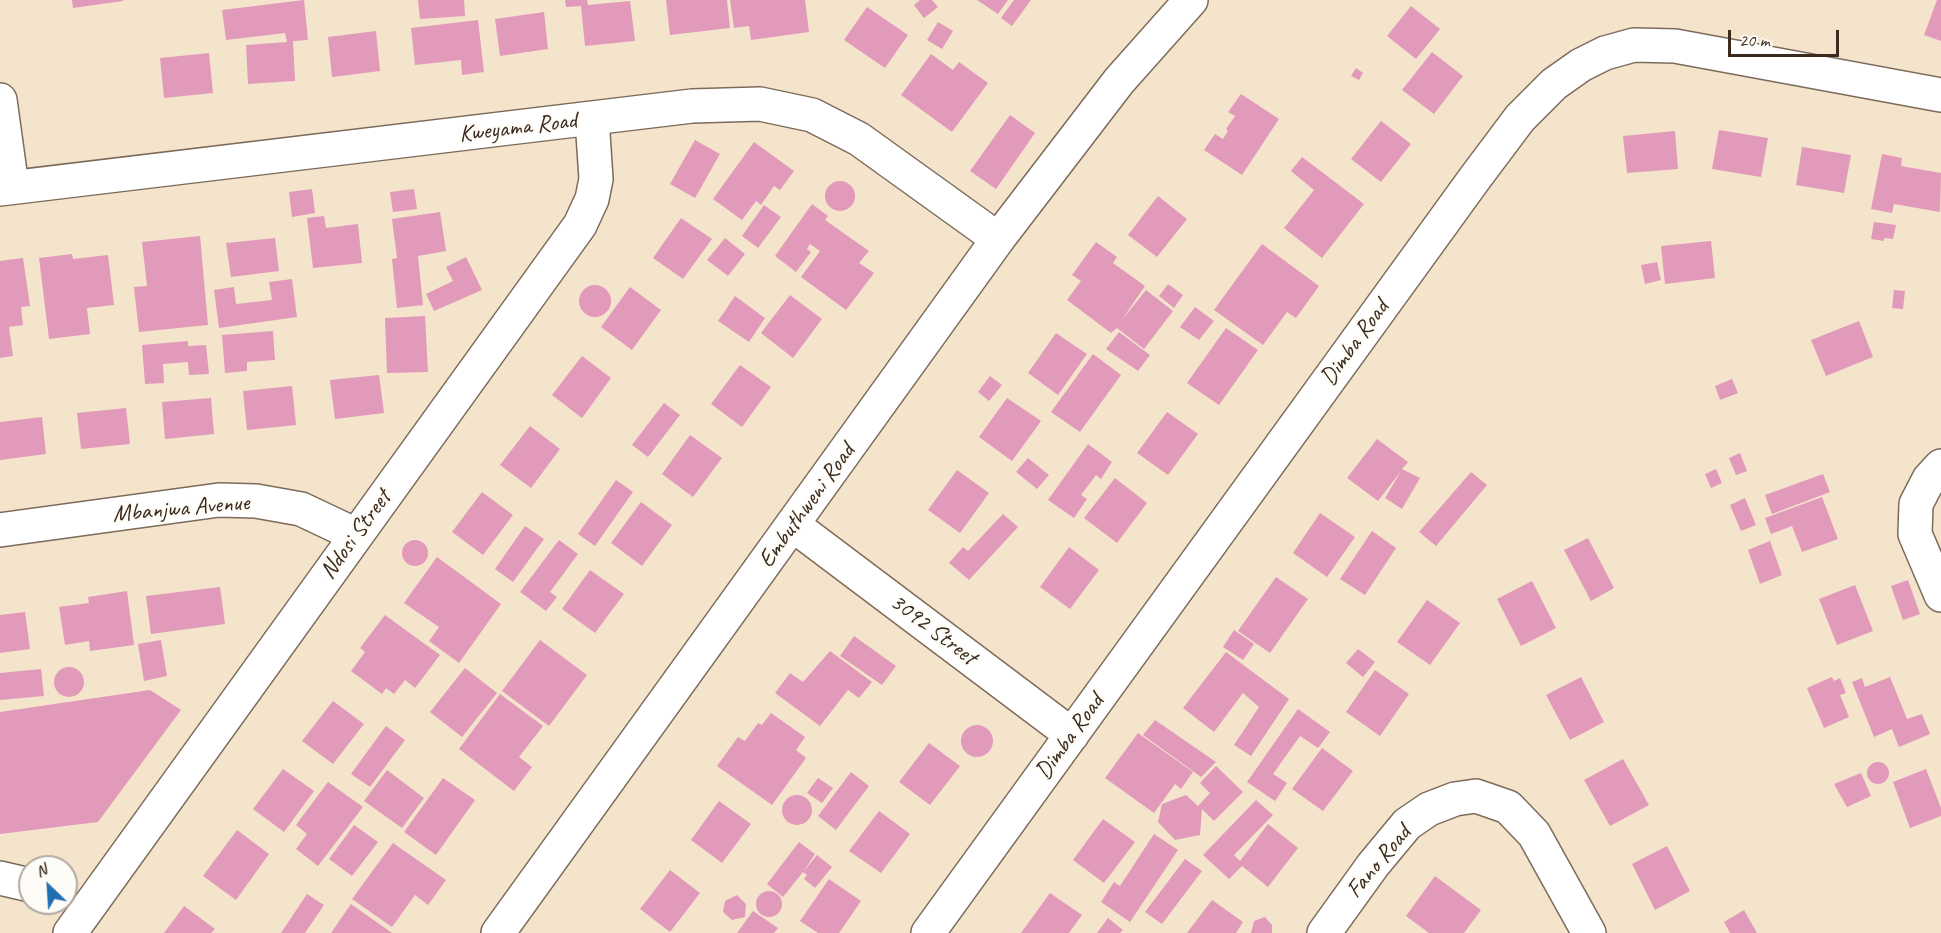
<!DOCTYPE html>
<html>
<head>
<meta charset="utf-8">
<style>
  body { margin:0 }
  #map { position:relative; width:1941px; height:933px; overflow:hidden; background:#f4e4cb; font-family:Caveat,sans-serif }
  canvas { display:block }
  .north { position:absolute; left:18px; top:855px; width:60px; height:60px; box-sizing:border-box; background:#fdfcf7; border:2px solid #afa8a0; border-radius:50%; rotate:335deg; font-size:16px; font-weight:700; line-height:24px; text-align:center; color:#3b2a1e }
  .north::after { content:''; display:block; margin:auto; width:21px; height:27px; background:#1f6fb2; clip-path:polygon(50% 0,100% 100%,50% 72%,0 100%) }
  .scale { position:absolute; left:1728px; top:30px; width:111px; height:27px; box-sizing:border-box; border:3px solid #3b2a1e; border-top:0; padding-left:8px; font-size:18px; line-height:21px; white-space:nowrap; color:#3b2a1e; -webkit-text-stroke:4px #fdfcf7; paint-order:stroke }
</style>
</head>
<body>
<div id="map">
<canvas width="1941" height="933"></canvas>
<div class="north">N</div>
<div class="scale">20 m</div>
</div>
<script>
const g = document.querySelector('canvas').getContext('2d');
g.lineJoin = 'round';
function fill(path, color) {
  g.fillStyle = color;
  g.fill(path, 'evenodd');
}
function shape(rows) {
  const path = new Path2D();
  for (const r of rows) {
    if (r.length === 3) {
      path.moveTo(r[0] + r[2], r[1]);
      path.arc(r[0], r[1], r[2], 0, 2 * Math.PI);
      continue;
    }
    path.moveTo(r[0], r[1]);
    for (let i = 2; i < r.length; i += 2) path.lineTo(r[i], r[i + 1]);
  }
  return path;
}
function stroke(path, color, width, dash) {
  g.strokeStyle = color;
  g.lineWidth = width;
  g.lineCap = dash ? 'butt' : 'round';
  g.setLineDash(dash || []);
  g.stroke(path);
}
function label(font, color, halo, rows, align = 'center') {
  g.font = font + ' Caveat,sans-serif';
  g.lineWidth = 4.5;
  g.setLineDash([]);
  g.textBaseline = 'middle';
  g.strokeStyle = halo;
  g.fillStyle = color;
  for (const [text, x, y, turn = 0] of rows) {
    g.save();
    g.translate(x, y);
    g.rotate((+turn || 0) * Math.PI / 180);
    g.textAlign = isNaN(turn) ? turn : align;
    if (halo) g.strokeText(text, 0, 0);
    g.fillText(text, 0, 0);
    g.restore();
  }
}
fill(shape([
  [72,0,123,0,123,1,73,8],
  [304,0,308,40,293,41,295,81,248,84,246,45,287,42,285,33,226,40,222,10],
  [418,0,464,0,465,16,420,19],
  [565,0,587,0,588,5,630,1,635,41,585,46,581,6,566,7],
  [666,0,727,0,730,28,670,35],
  [730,0,805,0,809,32,751,40,749,26,734,28],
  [920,0,932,0,938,7,924,18,914,5],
  [977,0,1008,0,998,14],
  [1014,0,1031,0,1012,26,1001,18],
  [1937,0,1941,0,1941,41,1924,35],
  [1411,6,1440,29,1416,59,1387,36],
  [867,7,908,35,885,68,844,40],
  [544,12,548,49,500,56,495,19],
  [478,20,484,72,462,75,461,60,415,65,411,28],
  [938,22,953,31,942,49,927,40],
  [376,31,380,71,332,77,328,37],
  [1432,52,1463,76,1434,114,1402,90],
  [209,53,213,93,164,98,160,58],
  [931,54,953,70,959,62,988,83,952,132,901,95],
  [1356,68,1363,73,1359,80,1351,76],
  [1241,94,1279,119,1242,175,1204,150,1215,134,1223,139,1228,131,1226,129,1235,116,1228,112],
  [1010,115,1035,133,996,189,970,171],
  [1381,121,1411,144,1381,182,1351,159],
  [1719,130,1768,138,1761,177,1712,169],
  [1675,131,1678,169,1627,173,1623,136],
  [695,140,720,154,695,198,670,184],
  [754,142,794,171,780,190,774,186,761,205,756,201,742,220,713,199],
  [1802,147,1851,155,1844,193,1796,185],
  [1882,154,1902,158,1901,166,1941,173,1940,212,1894,204,1892,213,1871,209],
  [1302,157,1364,204,1322,258,1284,228,1314,190,1291,171],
  [840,196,15],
  [312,189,315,213,292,217,289,192],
  [414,189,417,209,393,212,390,192],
  [1158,196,1187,219,1157,257,1128,235],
  [812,204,828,216,825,220,869,251,859,263,874,273,846,310,801,277,820,251,810,244,807,249,811,252,796,272,775,256],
  [764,205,781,217,758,248,742,236],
  [440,212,446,251,418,256,423,305,397,308,392,259,397,258,392,219],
  [324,216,326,228,358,224,362,263,313,268,307,218],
  [681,218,712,239,683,279,653,258],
  [1874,222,1896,225,1893,239,1884,238,1884,241,1871,239],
  [200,236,208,325,139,332,134,287,147,286,142,242],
  [275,238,279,271,231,277,226,243],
  [725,238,745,254,728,276,707,260],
  [1711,241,1715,278,1665,284,1661,246],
  [1096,242,1117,257,1113,263,1145,286,1121,321,1146,290,1173,311,1144,349,1117,328,1111,333,1067,300,1081,281,1072,275],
  [1262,244,1319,286,1296,318,1287,312,1263,345,1214,310],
  [72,254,73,259,108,255,114,305,87,308,90,334,49,339,39,258],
  [466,257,482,290,434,311,426,294,453,281,446,267],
  [23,258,30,306,21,307,23,325,9,327,13,356,0,358,0,261],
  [1657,262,1661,280,1645,284,1641,265],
  [292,279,297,317,219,328,214,290,234,287,236,304,272,300,269,282],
  [1168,284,1183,295,1174,308,1159,296],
  [595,301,16],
  [630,287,661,310,632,350,601,327],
  [1894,290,1905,291,1903,309,1892,308],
  [790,295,822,319,793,358,761,333],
  [735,296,765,318,749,342,718,321],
  [1195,307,1214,321,1199,340,1180,327],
  [425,316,428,372,387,373,385,318],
  [1859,321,1873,357,1826,376,1811,340],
  [1226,328,1258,350,1219,405,1187,383],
  [273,331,275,360,247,362,247,371,225,373,222,335],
  [1119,332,1150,355,1138,371,1106,349],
  [1056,333,1087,354,1058,395,1028,373],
  [188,341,188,346,206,345,209,374,189,375,188,362,163,364,164,383,145,384,142,345],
  [1093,354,1121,375,1080,432,1051,412],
  [582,356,611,378,582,418,552,395],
  [740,365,771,387,742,427,711,404],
  [379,375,384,413,335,419,330,380],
  [990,376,1002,385,989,401,978,392],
  [1732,379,1738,393,1720,400,1715,386],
  [292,386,296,425,247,430,243,391],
  [211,398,214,434,165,439,162,402],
  [1007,398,1041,421,1012,461,979,437],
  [664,403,680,415,648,457,632,445],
  [126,408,130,444,81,449,77,413],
  [1167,412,1198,434,1168,475,1137,453],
  [42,417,46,454,0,460,0,422],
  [530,426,560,449,531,488,500,465],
  [690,435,722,458,693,497,662,474],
  [1377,439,1408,462,1402,469,1420,478,1402,509,1385,498,1401,471,1378,501,1347,478],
  [1088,444,1112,462,1101,479,1096,475,1081,495,1087,499,1074,518,1048,500],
  [1740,453,1747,471,1736,475,1729,458],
  [1028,458,1049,475,1037,489,1016,472],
  [1716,469,1722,483,1711,488,1705,474],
  [957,470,989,493,960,533,928,510],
  [1471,472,1487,485,1436,546,1419,532],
  [1823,474,1830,492,1772,514,1765,495],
  [1115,478,1147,503,1117,543,1084,518],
  [616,480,633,492,595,546,578,534],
  [482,492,513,515,483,555,452,532],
  [1822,497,1838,539,1802,552,1792,526,1771,534,1765,518],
  [1745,498,1756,525,1741,531,1730,505],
  [641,502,672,525,642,566,611,543],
  [1320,513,1355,537,1327,577,1293,553],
  [1003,514,1018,527,969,580,949,563,963,547,968,551],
  [525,526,544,539,513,582,495,569],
  [1372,531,1396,548,1365,595,1340,579],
  [1588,538,1614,588,1591,601,1564,550],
  [415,553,13],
  [559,540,578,554,550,592,557,597,546,611,520,592],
  [1770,541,1782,575,1760,584,1748,550],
  [1069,547,1099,570,1070,609,1040,587],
  [437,557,501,604,459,663,429,641,439,627,404,603],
  [590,570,624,594,595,633,562,609],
  [1276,577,1308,599,1270,653,1238,631],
  [1908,580,1920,614,1903,620,1891,586],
  [1532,581,1556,628,1521,646,1497,599],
  [1855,585,1873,631,1837,645,1819,599],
  [220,587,225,624,151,634,146,596],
  [127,591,134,645,90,651,89,641,65,645,59,607,89,603,88,597],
  [1427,600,1460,623,1430,665,1397,642],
  [25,612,30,649,0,653,0,615],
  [385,615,440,655,415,688,405,680,394,694,386,688,382,694,351,671,365,652,360,648],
  [1234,630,1254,644,1243,660,1223,647],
  [854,636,896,666,882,685,840,656],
  [161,640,167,676,144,681,138,644],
  [540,640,587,675,549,726,502,691],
  [1358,649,1375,662,1363,677,1346,663],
  [830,651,872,682,859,698,848,690,820,726,775,693,790,673,803,682],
  [1226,652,1289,699,1251,756,1234,745,1259,707,1243,693,1214,732,1183,708],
  [69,682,15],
  [465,668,497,693,462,737,430,712],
  [41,669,44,696,0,700,0,673],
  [1375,670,1409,694,1380,736,1346,712],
  [1581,677,1604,722,1570,740,1546,695],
  [1832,677,1834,681,1840,678,1846,693,1840,695,1849,717,1824,728,1807,688],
  [1890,677,1907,719,1922,714,1930,734,1899,747,1892,729,1874,737,1852,682,1862,678,1865,687],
  [150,690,181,710,98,822,0,834,0,712],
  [500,694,543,726,519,757,532,767,514,791,459,749],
  [333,701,364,724,333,764,302,741],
  [1298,709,1330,732,1318,748,1300,736,1273,774,1287,783,1275,801,1247,782],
  [771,713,805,737,796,750,806,758,772,805,717,766,738,737,745,741,758,723,762,725],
  [1155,720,1216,762,1201,777,1143,735],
  [977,741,16],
  [386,726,405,740,370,787,351,774],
  [1138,733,1193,772,1181,789,1175,784,1154,813,1105,778],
  [929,743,960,766,930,805,899,782],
  [1322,748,1353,771,1323,811,1292,789],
  [1623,759,1649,805,1610,826,1584,780],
  [1878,773,11],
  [1216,766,1243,792,1214,821,1202,809,1200,835,1175,840,1158,822,1162,804,1186,795,1198,806,1210,793,1200,783],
  [283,769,314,791,284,832,253,809],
  [1926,769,1941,808,1941,816,1910,828,1893,782],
  [387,770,424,798,402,828,364,801],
  [851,772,869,786,836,830,818,816],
  [1861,773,1871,796,1847,807,1834,784],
  [443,778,475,800,436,855,404,832],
  [818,778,833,788,822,803,807,793],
  [328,782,363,807,318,866,296,849,307,834,296,825],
  [797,810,15],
  [1256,800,1273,815,1234,855,1240,861,1268,824,1298,848,1268,887,1242,866,1229,879,1203,855],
  [719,801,751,824,722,863,691,840],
  [879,811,910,834,881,873,849,851],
  [1103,819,1135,842,1104,883,1073,860],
  [354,825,378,842,352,876,329,859],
  [237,830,269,854,236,900,203,876],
  [1154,834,1178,850,1130,922,1101,902,1114,882,1120,886],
  [799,842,815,854,803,872,817,855,832,867,815,888,804,879,807,875,803,872,783,897,767,884],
  [393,843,446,880,428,905,415,895,392,927,352,899],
  [1667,846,1690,891,1655,910,1632,864],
  [1185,859,1202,871,1162,924,1145,912],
  [670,870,700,893,670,932,640,909],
  [1435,876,1481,910,1464,933,1429,933,1406,916],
  [829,879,861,901,839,933,818,933,800,921],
  [769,904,13],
  [1050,893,1082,915,1069,933,1021,933],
  [307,894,324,905,305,933,281,933],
  [737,895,746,904,745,917,732,920,723,912,725,901],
  [1212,900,1243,922,1236,933,1187,933],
  [351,904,392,933,331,933],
  [184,906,215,929,211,933,164,933],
  [1744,910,1757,933,1730,933,1724,922],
  [753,911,778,928,774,933,737,933],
  [1265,917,1272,925,1272,933,1251,933,1254,921],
  [1108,918,1123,930,1120,933,1097,933]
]), '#e29abb');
const minor = shape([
  [0,100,12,187],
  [0,189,692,106,760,104,812,115,859,139,998,239],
  [1941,466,1929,479,1916,504,1915,534,1941,595],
  [793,525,1072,735],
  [0,530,219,500,256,501,301,509,356,535],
  [0,878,30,885],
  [70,933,580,225,592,199,596,179,592,119],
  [498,933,998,239,1119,81,1191,0],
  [928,933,1475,178,1520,118,1554,84,1581,65,1605,53,1634,45,1675,46,1941,95],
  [1324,933,1373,865,1407,824,1429,809,1455,799,1476,796,1508,807,1534,834,1589,933]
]);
stroke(minor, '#7c6b5b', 36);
stroke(minor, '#fff', 33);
label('24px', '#3b2a1e', '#fdfcf7', [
  ["Kweyama Road",518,128,-7],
  ["Dimba Road",1355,343,-54],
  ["Embuthweni Road",807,506,-54],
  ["Mbanjwa Avenue",181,509,-5],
  ["Ndosi Street",356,535,-54],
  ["3092 Street",933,630,37],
  ["Dimba Road",1070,737,-54],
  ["Fano Road",1379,862,-50]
]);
</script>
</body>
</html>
